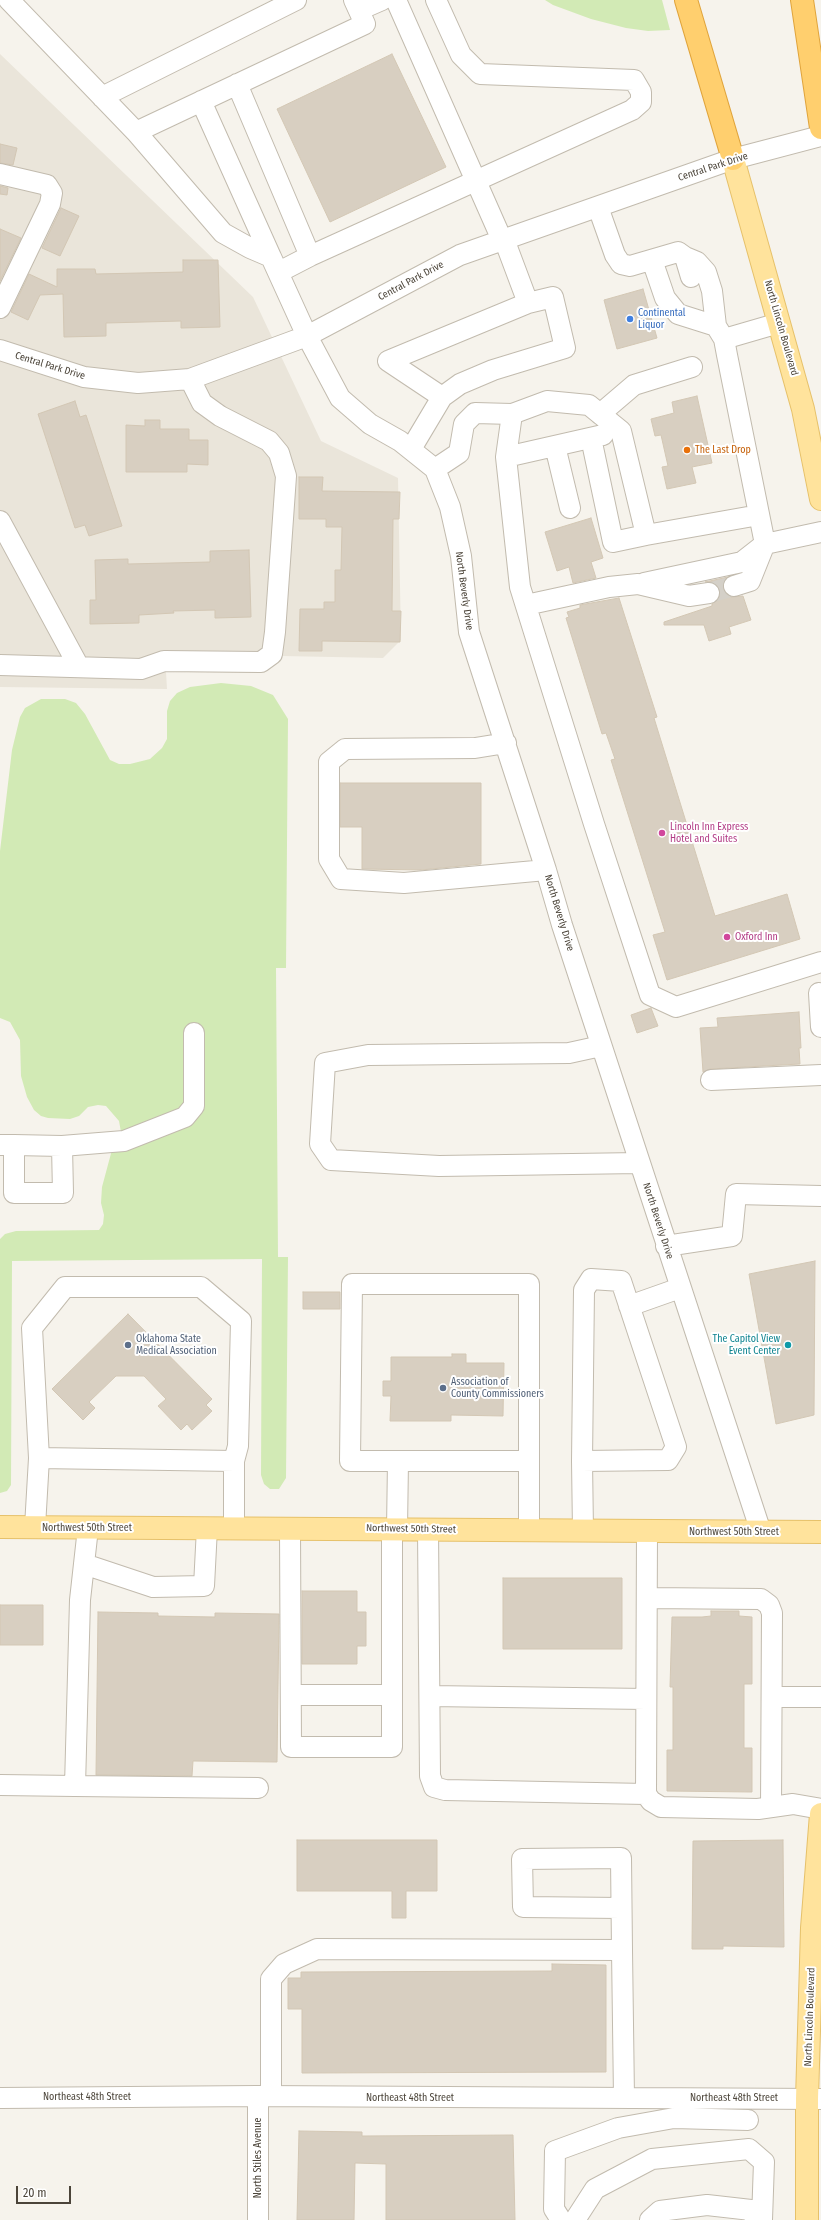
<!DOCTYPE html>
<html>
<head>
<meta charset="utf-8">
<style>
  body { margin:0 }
  #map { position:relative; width:821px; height:2220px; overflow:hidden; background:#f6f3ec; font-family:"Fira Sans Condensed",sans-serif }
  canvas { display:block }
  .scale { position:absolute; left:16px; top:2186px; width:55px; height:18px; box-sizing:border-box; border:2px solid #4b4439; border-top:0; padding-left:5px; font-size:12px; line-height:14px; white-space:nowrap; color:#4b4439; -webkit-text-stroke:3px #fff; paint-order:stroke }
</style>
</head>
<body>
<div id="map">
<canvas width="821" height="2220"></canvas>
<div class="scale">20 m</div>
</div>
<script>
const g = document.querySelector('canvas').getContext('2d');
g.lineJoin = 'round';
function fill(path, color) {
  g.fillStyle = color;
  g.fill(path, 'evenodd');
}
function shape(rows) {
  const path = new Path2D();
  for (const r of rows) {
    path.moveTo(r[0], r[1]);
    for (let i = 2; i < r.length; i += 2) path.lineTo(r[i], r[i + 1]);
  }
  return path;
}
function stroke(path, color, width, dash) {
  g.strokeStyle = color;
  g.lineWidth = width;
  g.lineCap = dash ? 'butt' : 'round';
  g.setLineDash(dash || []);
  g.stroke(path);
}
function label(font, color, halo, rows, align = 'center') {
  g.font = font + ' "Fira Sans Condensed",sans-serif';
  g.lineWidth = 4;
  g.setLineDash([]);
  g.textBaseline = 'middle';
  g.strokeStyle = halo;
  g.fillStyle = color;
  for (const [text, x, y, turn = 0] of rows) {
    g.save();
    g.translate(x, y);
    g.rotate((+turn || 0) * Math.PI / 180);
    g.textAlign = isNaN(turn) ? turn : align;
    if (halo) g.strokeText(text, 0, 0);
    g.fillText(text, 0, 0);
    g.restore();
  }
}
fill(shape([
  [0,54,253,297,321,441,398,478,401,640,383,658,282,656,264,673,166,672,167,689,0,687]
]), '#eae5da');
fill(shape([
  [545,0,662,0,670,30,648,31,626,28,591,19,553,5],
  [221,683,251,686,273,695,288,719,286,968,276,968,278,1257,288,1257,286,1478,279,1489,270,1489,264,1484,261,1475,262,1259,12,1261,11,1485,7,1491,0,1493,0,1239,5,1234,16,1231,99,1230,103,1224,104,1215,101,1203,102,1187,113,1146,121,1132,119,1121,106,1106,98,1105,88,1107,79,1116,70,1119,48,1118,41,1116,34,1110,27,1097,21,1076,20,1040,10,1022,0,1018,0,851,12,750,20,717,25,708,41,699,65,699,76,703,85,714,110,760,119,764,130,764,150,759,162,748,167,739,167,711,170,701,177,693,190,687]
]), '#d2eab5');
const building = shape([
  [392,54,446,167,330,222,277,109,392,54],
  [0,144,17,148,13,165,0,163,0,144],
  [0,186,8,188,7,195,0,194,0,186],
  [61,208,79,216,60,256,42,248,61,208],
  [0,229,21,238,0,281,0,229],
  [183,260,218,260,220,327,181,328,181,321,106,323,106,336,64,337,63,294,40,295,28,320,11,312,29,274,57,287,57,269,95,269,96,274,183,272,183,260],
  [643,289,657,338,617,349,604,300,643,289],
  [697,396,712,463,692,467,696,483,667,489,662,467,668,466,661,435,655,436,651,419,674,413,672,402,697,396],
  [75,401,80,417,86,415,122,526,89,536,85,525,75,528,38,414,75,401],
  [145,420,160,420,160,429,189,429,189,440,208,440,208,465,187,464,187,472,126,472,126,425,145,426,145,420],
  [299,477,323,477,322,491,400,492,399,519,393,519,392,611,401,611,400,642,322,641,322,651,299,651,300,609,324,609,324,602,335,602,335,570,341,570,342,527,326,527,326,519,299,519,299,477],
  [591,518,603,558,591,562,596,578,573,583,569,567,557,571,545,532,591,518],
  [249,550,251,617,215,618,215,610,173,611,174,613,139,615,139,623,90,624,90,600,96,600,95,560,128,559,128,564,210,562,210,551,249,550],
  [728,577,723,583,723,590,731,597,743,596,751,620,729,627,731,634,709,641,704,625,664,625,664,622,712,606,712,604,720,598,720,591,714,582,705,582,728,577],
  [619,598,657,717,654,718,715,916,787,894,800,939,667,980,653,935,665,932,611,760,615,759,606,733,602,734,566,618,569,617,567,612,580,608,580,605,619,598],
  [340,783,481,783,481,864,421,870,362,869,362,827,340,827,340,783],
  [651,1008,658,1026,637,1033,631,1015,651,1008],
  [799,1012,801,1048,799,1048,800,1064,710,1069,703,1072,700,1028,718,1027,717,1018,799,1012],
  [815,1261,814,1415,776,1424,749,1274,815,1261],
  [303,1292,340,1292,340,1309,303,1309,303,1292],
  [128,1314,212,1399,206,1405,212,1411,192,1430,187,1424,181,1430,158,1406,166,1399,144,1376,116,1376,89,1402,95,1408,83,1420,52,1389,128,1314],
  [452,1354,466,1354,466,1363,504,1363,503,1416,451,1415,451,1421,390,1421,391,1396,383,1396,383,1381,391,1381,391,1357,452,1357,452,1354],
  [503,1578,622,1578,622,1649,503,1649,503,1578],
  [302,1591,357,1591,357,1612,366,1612,366,1646,357,1646,357,1664,302,1664,302,1591],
  [0,1605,43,1605,43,1645,0,1645,0,1605],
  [711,1611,739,1611,739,1616,752,1617,752,1684,744,1684,744,1748,752,1748,752,1792,667,1791,667,1750,673,1750,673,1687,670,1687,672,1617,702,1617,711,1616,711,1611],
  [98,1612,158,1613,158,1616,215,1617,215,1613,279,1614,277,1762,193,1761,192,1776,96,1775,98,1612],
  [297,1840,437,1840,437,1891,406,1891,406,1918,392,1918,392,1891,297,1891,297,1840],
  [783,1840,784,1947,723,1946,723,1949,692,1949,693,1841,783,1840],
  [552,1964,606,1965,606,2072,302,2073,302,2009,288,2009,288,1978,301,1978,301,1972,552,1971,552,1964],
  [299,2131,362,2132,362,2136,513,2135,515,2220,386,2220,386,2164,355,2163,354,2220,297,2220,299,2131]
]);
fill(building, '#d8cfc1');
stroke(building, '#d3c7b4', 1);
stroke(shape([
  [709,593,734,586]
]), '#d4d0c8', 20, [20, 10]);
const minor = shape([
  [9,0,136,132,223,233,250,248,271,257,307,336,340,398,370,424,400,441,435,469,450,507,461,556,469,632,546,870,562,925,761,1532],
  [396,0,502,240],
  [359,10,382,0],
  [237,84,310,256,632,110,641,102,641,92,634,80,480,74,461,55,436,0],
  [102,97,296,0],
  [201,101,271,257],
  [136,132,365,24,354,0],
  [0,174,47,185,52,193,50,204,0,308],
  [598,207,615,255,621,264,630,266,678,252,685,257,691,277],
  [685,257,697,262,706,272,712,291,716,326],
  [652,260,665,298,678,314,716,326,724,339],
  [279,272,310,256],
  [779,323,724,339,727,355,765,544,821,532],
  [0,350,84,377,138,383,190,379,307,336,460,255,733,159,821,136],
  [442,397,460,384,493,370,565,348,553,297,528,303],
  [512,414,506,457,520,587,594,824,650,995,676,1007,821,962],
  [600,414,634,385,692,367],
  [591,438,613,542,646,535],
  [555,446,570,508],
  [411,449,442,397,388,361,528,303,504,239],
  [506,457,603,435],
  [435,469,459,453,464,424,475,413,512,414,547,401,589,405,621,431,646,535,759,515],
  [0,521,79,667],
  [644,583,742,562,765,544],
  [734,586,750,581,764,546],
  [526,605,609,587,638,584,689,596,709,593],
  [0,665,141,669,164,661,261,662,272,654,275,632,286,476,279,453,269,441,220,416,202,403,190,379],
  [506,743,475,748,345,749,329,762,329,859,341,879,404,883,546,870],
  [819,993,821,1027],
  [601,1046,569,1053,368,1055,325,1063,320,1144,331,1160,439,1166,639,1163],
  [711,1080,821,1075],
  [0,1145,14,1145,62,1146,63,1193,14,1193,14,1145],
  [62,1146,124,1141,185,1117,194,1106,194,1033],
  [666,1246,732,1236,736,1194,821,1196],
  [629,1306,680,1288],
  [234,1461,234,1528],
  [528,1461,350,1461,352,1284,529,1284,529,1530],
  [582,1461,668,1460,676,1447,621,1281,591,1279,584,1290,582,1461,583,1531],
  [35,1527,39,1458,234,1461,238,1446,241,1321,201,1287,65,1287,32,1328,39,1458],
  [88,1528,80,1600,75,1786,258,1788],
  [290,1528,291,1747,392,1747,392,1529],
  [397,1529,398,1461],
  [428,1529,430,1776,434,1787,445,1790,646,1794],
  [647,1532,646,1794,651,1801,661,1807,758,1809,793,1804,821,1809],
  [84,1564,153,1587,204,1586,207,1528],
  [647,1598,761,1599,769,1605,772,1613,771,1807],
  [291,1695,392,1695],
  [430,1696,646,1699],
  [772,1697,821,1697],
  [0,1785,75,1786],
  [621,1908,523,1907,522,1859,621,1858,622,1950,624,2098],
  [258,2096,258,2220],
  [271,2096,271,1979,284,1964,317,1949,622,1950],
  [0,2098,258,2096,821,2099],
  [561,2220,554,2209,555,2151,618,2128,674,2118,748,2120],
  [575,2220,595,2189,652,2159,749,2149,764,2162,762,2220],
  [650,2220,660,2211,707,2205,751,2210,756,2220]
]);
const major = shape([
  [733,159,803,409,821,499],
  [0,1527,821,1532],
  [807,2220,807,2099,812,1928,821,1814]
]);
const highway = shape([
  [686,0,733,159],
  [802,0,821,128]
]);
stroke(minor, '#c2bbae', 22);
stroke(major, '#e6c16a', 24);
stroke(highway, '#e0a43c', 24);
stroke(minor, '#fff', 20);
stroke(major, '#ffe39c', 22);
stroke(highway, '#ffcf6e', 22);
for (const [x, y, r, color] of [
  [630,319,4,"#3f7fe0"],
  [687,450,4,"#e8710a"],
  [662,833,4,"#d1479c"],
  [727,937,4,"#d1479c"],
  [128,1345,4,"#5c6f8a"],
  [788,1345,4,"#0f9aa8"],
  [443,1388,4,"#5c6f8a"]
]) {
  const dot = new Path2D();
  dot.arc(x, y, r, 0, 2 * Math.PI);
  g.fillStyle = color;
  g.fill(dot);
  stroke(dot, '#fff', 1.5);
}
label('10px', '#4b4439', '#fff', [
  ["Central Park Drive",713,167,-18],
  ["Central Park Drive",411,281,-28],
  ["North Lincoln Boulevard",781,328,74],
  ["Central Park Drive",50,366,17],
  ["North Beverly Drive",464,591,82],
  ["North Beverly Drive",559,913,73],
  ["North Beverly Drive",658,1221,72],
  ["Northwest 50th Street",87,1528],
  ["Northwest 50th Street",411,1529,1],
  ["Northwest 50th Street",734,1532],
  ["North Lincoln Boulevard",810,2017,-88],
  ["Northeast 48th Street",87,2097],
  ["Northeast 48th Street",410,2098],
  ["Northeast 48th Street",734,2098],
  ["North Stiles Avenue",258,2158,-90]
]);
label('10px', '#366cbe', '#fff', [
  ["Continental",638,313],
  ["Liquor",638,325]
], 'left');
label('10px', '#c56008', '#fff', [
  ["The Last Drop",695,450]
], 'left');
label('10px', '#b23c85', '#fff', [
  ["Lincoln Inn Express",670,827],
  ["Hotel and Suites",670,839],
  ["Oxford Inn",735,937]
], 'left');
label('10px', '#4e5e75', '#fff', [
  ["Oklahoma State",136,1339],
  ["Medical Association",136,1351],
  ["Association of",451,1382],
  ["County Commissioners",451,1394]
], 'left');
label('10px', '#0d838f', '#fff', [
  ["The Capitol View",780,1339],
  ["Event Center",780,1351]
], 'right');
</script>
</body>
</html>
